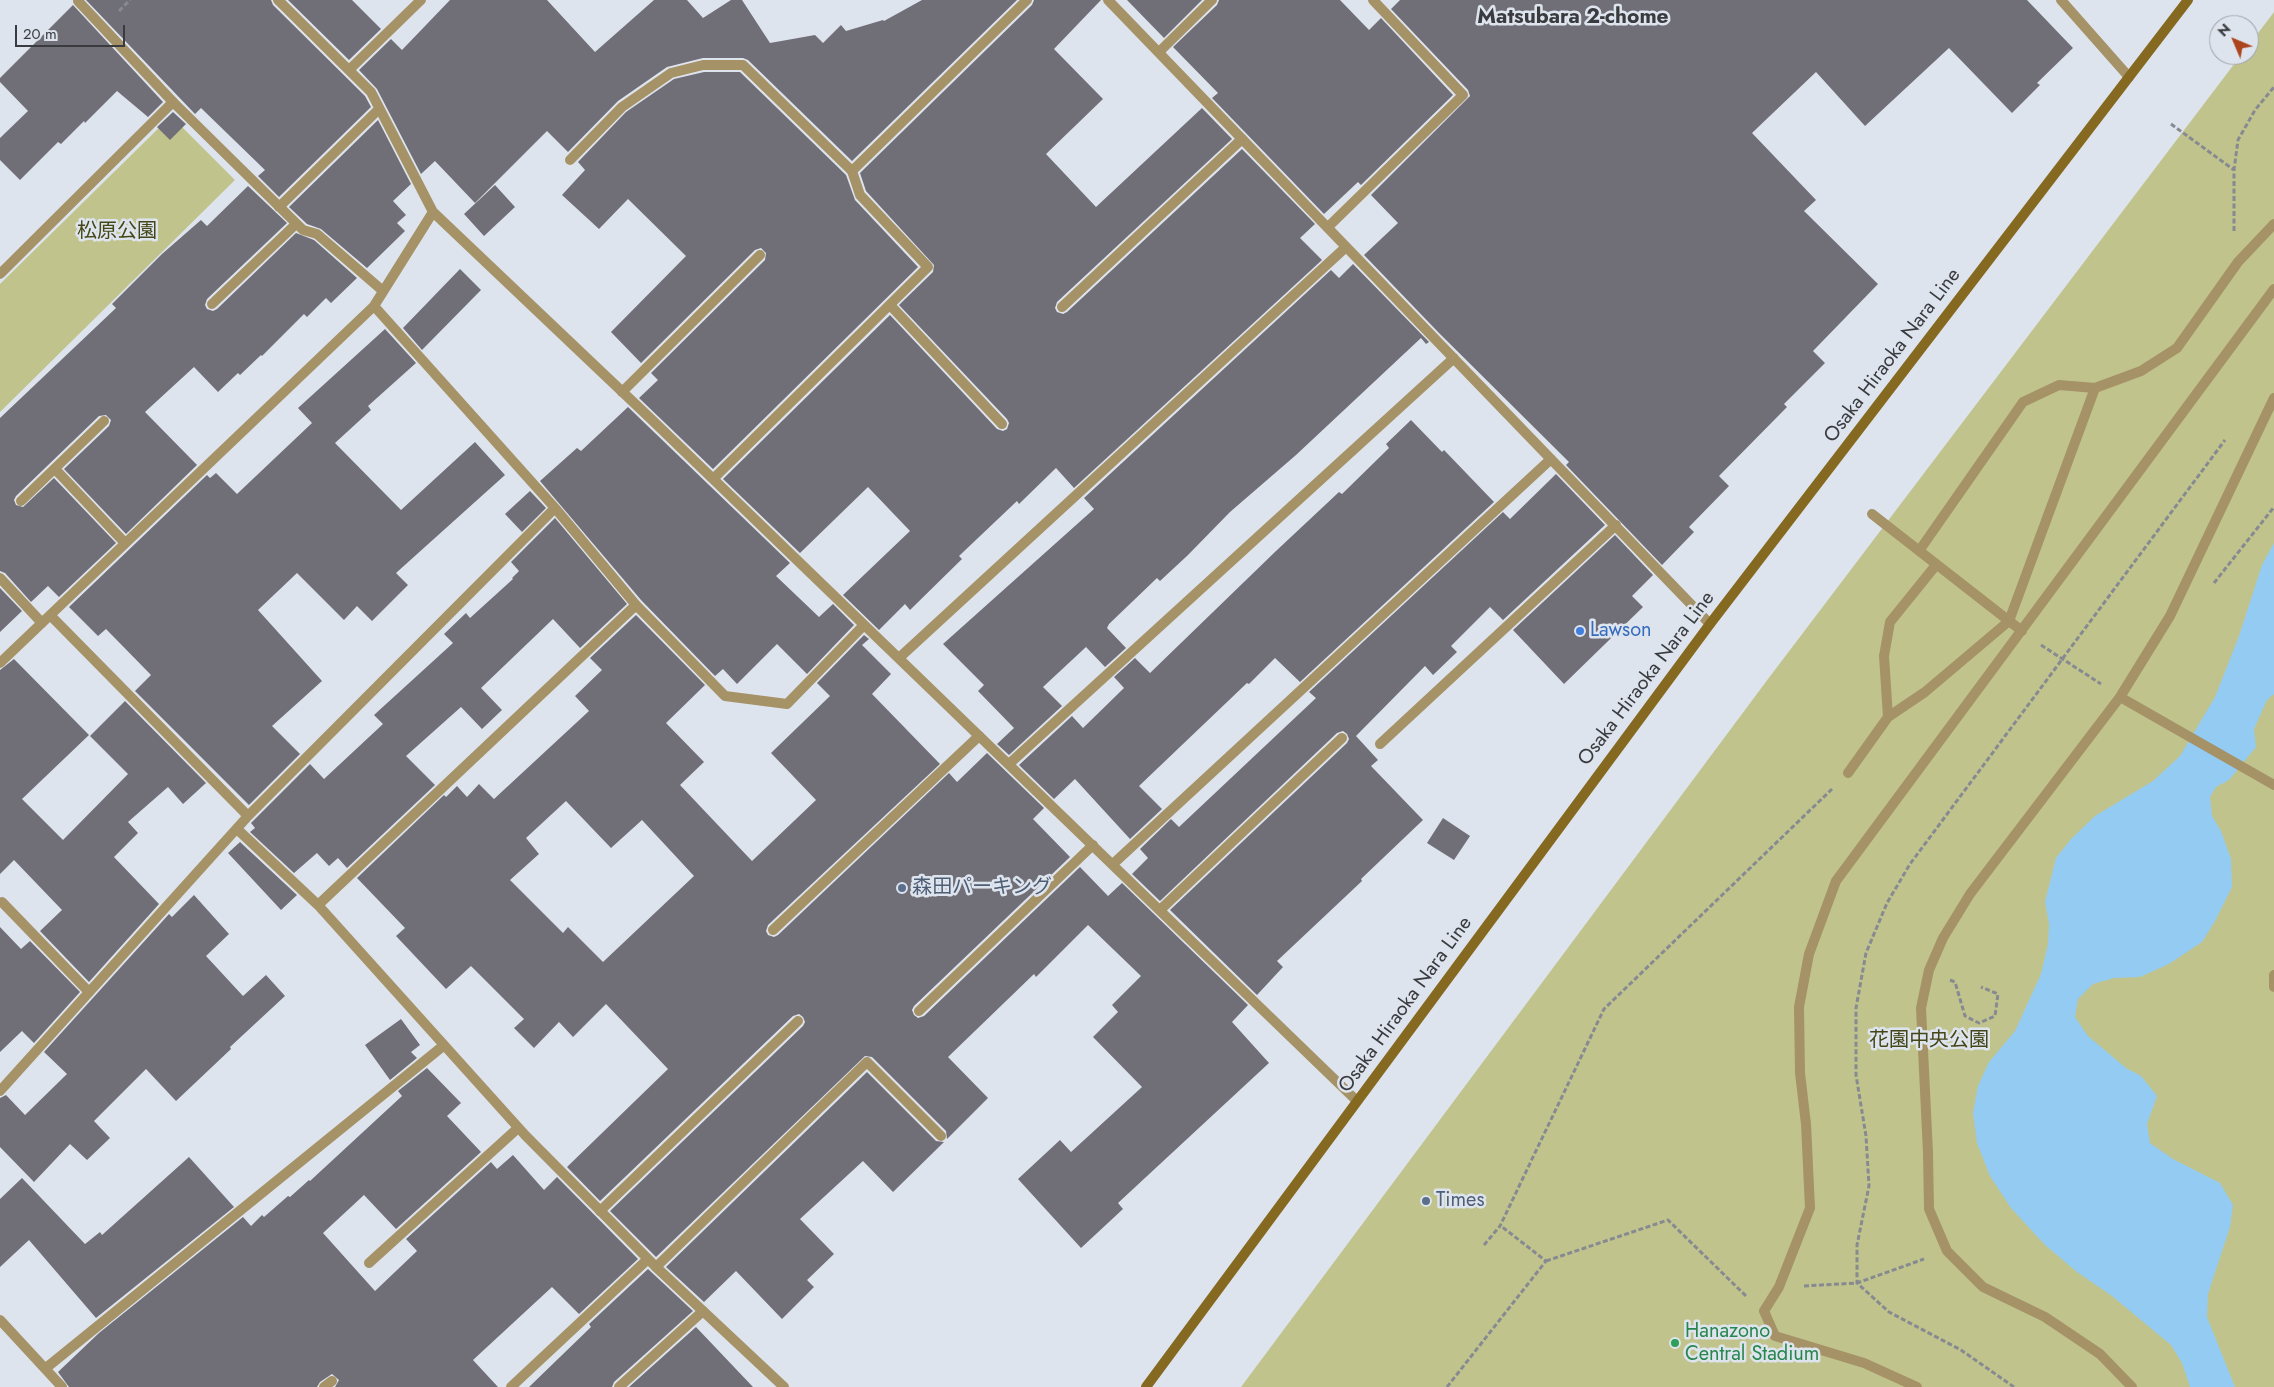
<!DOCTYPE html>
<html>
<head>
<meta charset="utf-8">
<style>
  body { margin:0 }
  #map { position:relative; width:2274px; height:1387px; overflow:hidden; background:#dee4ed; font-family:Jost,sans-serif }
  canvas { display:block }
  .north { position:absolute; left:2209px; top:15px; width:50px; height:50px; box-sizing:border-box; background:#dee4ed; border:1px solid #9ca0a7; border-radius:50%; rotate:315deg; font-size:14px; font-weight:700; line-height:20px; text-align:center; color:#393b3f }
  .north::after { content:''; display:block; margin:auto; width:18px; height:22px; background:#ac451d; clip-path:polygon(50% 0,100% 100%,50% 72%,0 100%) }
  .scale { position:absolute; left:15px; top:25px; width:110px; height:22px; box-sizing:border-box; border:2px solid #393b3f; border-top:0; padding-left:6px; font-size:15px; line-height:18px; white-space:nowrap; color:#393b3f; -webkit-text-stroke:4px #dee4ed; paint-order:stroke }
</style>
</head>
<body>
<div id="map">
<canvas width="2274" height="1387"></canvas>
<div class="north">N</div>
<div class="scale">20 m</div>
</div>
<script>
const g = document.querySelector('canvas').getContext('2d');
g.lineJoin = 'round';
function fill(path, color) {
  g.fillStyle = color;
  g.fill(path, 'evenodd');
}
function shape(rows) {
  const path = new Path2D();
  for (const r of rows) {
    path.moveTo(r[0], r[1]);
    for (let i = 2; i < r.length; i += 2) path.lineTo(r[i], r[i + 1]);
  }
  return path;
}
function stroke(path, color, width, dash) {
  g.strokeStyle = color;
  g.lineWidth = width;
  g.lineCap = dash ? 'butt' : 'round';
  g.setLineDash(dash || []);
  g.stroke(path);
}
function label(font, color, halo, rows, align = 'center') {
  g.font = font + ' Jost,"Noto Sans JP",sans-serif';
  g.lineWidth = 5;
  g.setLineDash([]);
  g.textBaseline = 'middle';
  g.strokeStyle = halo;
  g.fillStyle = color;
  for (const [text, x, y, turn = 0] of rows) {
    g.save();
    g.translate(x, y);
    g.rotate((+turn || 0) * Math.PI / 180);
    g.textAlign = isNaN(turn) ? turn : align;
    if (halo) g.strokeText(text, 0, 0);
    g.fillText(text, 0, 0);
    g.restore();
  }
}
fill(shape([
  [2274,12,2274,1387,1241,1387,1768,679,2241,55,2249,55,2249,45],
  [171,116,235,180,0,412,0,284]
]), '#c0c48c');
fill(shape([
  [2274,543,2274,694,2267,700,2254,729,2256,747,2229,780,2216,787,2210,797,2212,816,2221,831,2231,859,2232,887,2215,921,2202,942,2169,964,2140,977,2114,978,2093,984,2078,999,2075,1017,2088,1036,2126,1068,2141,1076,2157,1096,2147,1124,2150,1143,2173,1159,2220,1183,2233,1205,2230,1227,2208,1294,2207,1317,2235,1387,2190,1387,2182,1363,2171,1345,2112,1296,2077,1272,2045,1245,2011,1208,1990,1176,1977,1143,1973,1113,1978,1086,1989,1062,2015,1031,2041,974,2048,944,2049,924,2045,902,2056,858,2071,839,2095,816,2153,781,2180,756,2215,697,2239,636,2262,565]
]), '#94cbf3');
fill(shape([
  [86,0,271,0,273,5,365,96,371,107,279,197,258,176,265,170,201,108,195,114],
  [288,0,352,0,381,29,349,60],
  [450,0,547,0,595,52,654,0,687,0,703,18,731,0,742,0,770,43,815,35,823,43,841,25,846,31,883,20,884,21,922,0,1017,0,852,161,748,60,743,58,703,58,667,67,618,101,568,152,547,131,475,203,435,161,421,174,377,89,359,70,391,39,402,50],
  [1034,0,1101,0,1054,49,1103,99,1046,154,1096,207,1202,108,1232,139,1057,302,1055,308,1057,312,1063,314,1067,312,1242,149,1315,224,1300,238,1322,260,1074,488,1056,468,1019,504,1017,501,959,556,962,559,910,610,905,604,879,630,843,595,910,531,868,487,800,553,723,479,890,315,997,429,1003,431,1007,429,1009,423,1007,419,899,305,933,272,934,265,866,191,860,173,1032,5],
  [1127,0,1202,0,1164,38],
  [1219,0,1340,0,1369,30,1381,18,1453,95,1361,185,1358,182,1324,214,1212,98,1218,93,1173,47,1217,5],
  [1400,0,2027,0,2073,48,2037,83,2040,85,2012,113,1949,48,1865,126,1816,72,1752,133,1816,200,1804,211,1878,284,1813,351,1825,363,1784,404,1787,407,1719,476,1729,486,1689,527,1694,532,1662,565,1566,465,1569,462,1439,333,1364,255,1398,223,1371,195,1470,96,1468,90,1391,9],
  [73,5,163,102,148,117,117,91,85,123,84,121,61,144,58,142,20,180,0,160,0,138,28,111,0,82,0,78],
  [704,72,740,72,846,175,855,200,918,267,713,469,639,398,658,380,651,373,765,260,766,253,761,248,755,250,641,363,611,332,686,256,628,199,599,229,562,195,585,170,578,162,626,112,674,79],
  [173,112,186,124,170,140,157,127],
  [378,120,411,184,393,201,406,215,397,223,405,231,367,268,321,229,307,224,289,207],
  [495,185,515,207,484,236,464,214],
  [248,186,287,223,207,299,205,305,207,309,213,311,217,309,296,233,314,240,357,278,331,303,326,298,307,317,304,314,262,356,261,355,240,375,238,373,218,392,194,367,145,412,197,465,126,534,64,469,109,426,111,420,106,415,99,416,16,496,14,500,16,505,23,507,54,478,116,543,59,597,48,586,31,602,5,573,0,571,0,418,116,308,112,304,162,254,201,220,207,226],
  [1353,264,1429,342,1426,344,1421,338,1296,455,1230,512,1188,555,1160,581,1157,578,1109,624,1107,628,1126,648,1105,667,1086,647,1043,687,1062,706,1009,755,997,744,1014,728,978,691,984,685,943,644,1094,509,1084,498,1331,270,1339,278],
  [460,269,481,290,422,350,403,328],
  [385,329,416,363,368,406,371,410,335,443,401,510,475,442,505,475,396,573,408,585,372,621,357,606,344,620,297,573,258,610,322,681,272,726,300,754,249,805,135,691,151,675,106,629,98,636,69,607,207,475,210,478,216,473,237,494,312,423,298,408],
  [628,407,790,563,776,576,819,617,833,604,854,625,807,674,777,644,737,684,723,669,715,676,641,600,540,481,577,448,581,451],
  [1411,420,1442,452,1444,450,1494,502,1300,682,1275,658,1249,684,1247,683,1139,786,1162,809,1130,839,1075,779,1054,799,1019,765,1072,716,1083,728,1124,688,1114,677,1135,658,1150,673,1276,551,1339,492,1342,494,1389,448,1386,444],
  [1556,474,1605,525,1503,620,1490,607,1451,646,1457,652,1433,675,1425,666,1356,736,1378,760,1371,766,1423,820,1361,879,1362,881,1277,961,1283,967,1257,995,1170,910,1347,743,1349,739,1347,734,1343,731,1337,733,1160,901,1132,874,1148,858,1140,849,1171,819,1179,827,1316,698,1309,692,1503,512,1510,519],
  [530,491,546,508,522,532,505,514],
  [555,518,627,604,580,648,553,619,481,688,502,710,482,729,461,707,406,756,435,785,347,868,338,858,329,866,317,853,294,873,250,832,255,828,251,823,310,764,324,779,383,724,374,715,453,643,444,634,466,613,470,618,513,579,512,578,519,571,511,562],
  [1615,535,1653,575,1632,596,1643,607,1564,684,1513,630],
  [0,588,22,611,0,632],
  [636,615,705,685,666,723,704,762,680,785,752,861,816,800,771,753,830,696,817,683,864,635,869,639,862,645,891,674,872,694,940,764,768,925,766,931,768,935,774,937,778,935,949,773,957,782,987,753,1044,808,1033,819,1070,857,914,1006,912,1010,914,1015,918,1018,924,1016,1080,867,1108,896,1122,883,1248,1005,1232,1022,1269,1063,1118,1203,1123,1209,1081,1248,1018,1179,1060,1140,1071,1152,1142,1087,1093,1037,1118,1012,1112,1005,1141,976,1088,925,1036,977,1034,974,948,1057,988,1098,947,1139,946,1131,872,1057,865,1056,656,1257,610,1211,803,1026,805,1022,803,1017,799,1014,793,1016,600,1201,567,1167,668,1069,606,1004,573,1037,559,1022,534,1048,514,1028,524,1019,471,966,446,989,396,936,405,928,357,878,444,795,446,797,457,786,467,797,479,784,494,799,589,711,575,696,602,670,590,658],
  [566,801,611,848,642,820,694,876,603,962,568,927,563,933,510,880,539,854,526,838],
  [14,659,89,735,22,799,63,840,128,774,90,736,125,701,206,783,183,804,168,787,128,822,138,833,114,857,159,904,89,982,40,931,62,910,14,860,0,874,0,670],
  [1443,818,1470,836,1454,860,1427,843],
  [240,842,297,895,281,910,228,853],
  [194,895,229,934,206,956,243,996,266,975,285,996,230,1047,231,1049,176,1101,146,1069,94,1121,110,1138,87,1160,70,1144,34,1182,0,1147,0,1098,6,1095,25,1115,67,1074,44,1052,169,914,172,917],
  [0,927,21,949,30,941,80,992,34,1043,22,1031,0,1052],
  [401,1019,420,1045,411,1052,417,1058,390,1080,365,1045],
  [427,1068,461,1103,447,1116,481,1152,396,1229,364,1195,323,1233,375,1291,417,1251,406,1239,491,1162,497,1169,513,1155,544,1190,557,1177,638,1259,579,1314,552,1287,473,1360,498,1387,335,1387,339,1380,332,1374,320,1382,317,1387,69,1387,58,1372,99,1333,243,1217,251,1226,262,1215,264,1217,288,1196,290,1197,309,1180,310,1181,402,1096,398,1091],
  [867,1072,936,1141,944,1142,893,1192,863,1161,800,1219,834,1254,807,1280,814,1287,782,1319,736,1271,704,1302,666,1267],
  [189,1157,234,1207,96,1318,29,1240,0,1267,0,1199,22,1178,85,1244,100,1232,102,1235],
  [648,1269,693,1311,614,1382,612,1387,529,1387,591,1327,589,1324],
  [696,1327,753,1387,629,1387]
]), '#706f78');
stroke(shape([
  [119,11,130,0],
  [2171,124,2234,170],
  [2234,231,2234,170,2238,140,2255,110,2274,87],
  [2214,583,2274,507],
  [2041,645,2101,684],
  [1950,980,1955,982,1965,1016,1979,1023,1995,1016,1998,994,1981,987],
  [1484,1245,1500,1226,1604,1009,1832,789],
  [1546,1261,1668,1220,1746,1296],
  [1804,1286,1857,1283,1924,1259],
  [1447,1387,1546,1261,1501,1226],
  [2014,1387,1961,1350,1889,1312,1857,1283,1857,1245,1869,1186,1866,1136,1856,1075,1856,1008,1866,953,1887,903,1910,864,2225,440]
]), '#878a91', 3, [5, 2.5]);
stroke(shape([
  [78,1,173,102],
  [570,160,622,107,671,73,703,65,743,65,852,171],
  [212,304,296,224],
  [890,305,1002,424],
  [1062,307,1242,139],
  [622,392,760,255],
  [55,469,125,543],
  [21,501,104,421],
  [1380,744,1616,525],
  [2,902,89,992],
  [1160,910,1342,738],
  [773,930,979,736],
  [919,1011,1093,845],
  [600,1211,798,1021],
  [369,1263,518,1128],
  [656,1267,867,1062,941,1136],
  [324,1387,332,1381],
  [619,1387,703,1311]
]), '#a59267', 10);
stroke(shape([
  [278,0,371,92,433,212,651,419,1357,1101],
  [1108,0,1710,624],
  [2061,0,2129,77],
  [1159,52,1212,0],
  [349,70,421,0],
  [279,207,379,109],
  [1328,227,1463,95,1373,0],
  [0,274,173,102,303,230,317,234,383,291],
  [374,306,555,508,636,605],
  [713,479,928,267,860,195,852,171,1027,0],
  [1872,514,2022,631],
  [1919,551,2023,402,2059,385,2095,388],
  [1936,565,1890,622,1884,656,1888,717,1925,692,2009,621,2095,388,2141,371,2177,348,2238,262,2274,224],
  [0,578,42,623],
  [50,615,248,816],
  [899,658,1346,247],
  [0,663,374,306,433,212],
  [2120,697,2274,785],
  [1009,764,1454,358],
  [1848,773,1888,717],
  [237,829,318,905,525,1135,656,1267,784,1387],
  [1113,864,1551,459],
  [318,905,636,605,725,696,787,704,864,625],
  [2274,975,2274,987],
  [0,1091,248,816,555,508],
  [0,1320,62,1387],
  [46,1368,443,1046],
  [511,1387,648,1259],
  [1917,1387,1864,1363,1775,1336,1764,1311,1779,1287,1810,1208,1806,1124,1800,1073,1799,1007,1809,954,1836,881,2274,289],
  [2132,1387,2100,1354,2045,1317,1983,1287,1947,1251,1929,1209,1928,1153,1921,1008,1929,970,1943,938,1970,894,2120,697,2170,616,2274,398]
]), '#a59267', 10);
stroke(shape([
  [1146,1387,1710,624,2188,0]
]), '#866920', 10);
for (const [x, y, r, color] of [
  [1580,631,5,"#3f7fe0"],
  [902,888,5,"#5c6f8a"],
  [1426,1201,5,"#5c6f8a"],
  [1675,1343,5,"#2e9e5b"]
]) {
  const dot = new Path2D();
  dot.arc(x, y, r, 0, 2 * Math.PI);
  g.fillStyle = color;
  g.fill(dot);
  stroke(dot, '#dee4ed', 2);
}
label('20px', '#454618', '#dee4ed', [
  ["松原公園",117,232],
  ["花園中央公園",1929,1041]
]);
label('20px', '#393b3f', '#dee4ed', [
  ["Osaka Hiraoka Nara Line",1893,356,-53],
  ["Osaka Hiraoka Nara Line",1647,679,-53],
  ["Osaka Hiraoka Nara Line",1406,1005,-54]
]);
label('20px', '#366cbe', '#dee4ed', [
  ["Lawson",1590,631]
], 'left');
label('20px', '#4e5e75', '#dee4ed', [
  ["森田パーキング",912,888],
  ["Times",1436,1201]
], 'left');
label('20px', '#27864d', '#dee4ed', [
  ["Hanazono",1685,1332],
  ["Central Stadium",1685,1355]
], 'left');
label('bold 21px', '#393b3f', '#dee4ed', [
  ["Matsubara 2-chome",1573,18]
]);
</script>
</body>
</html>
